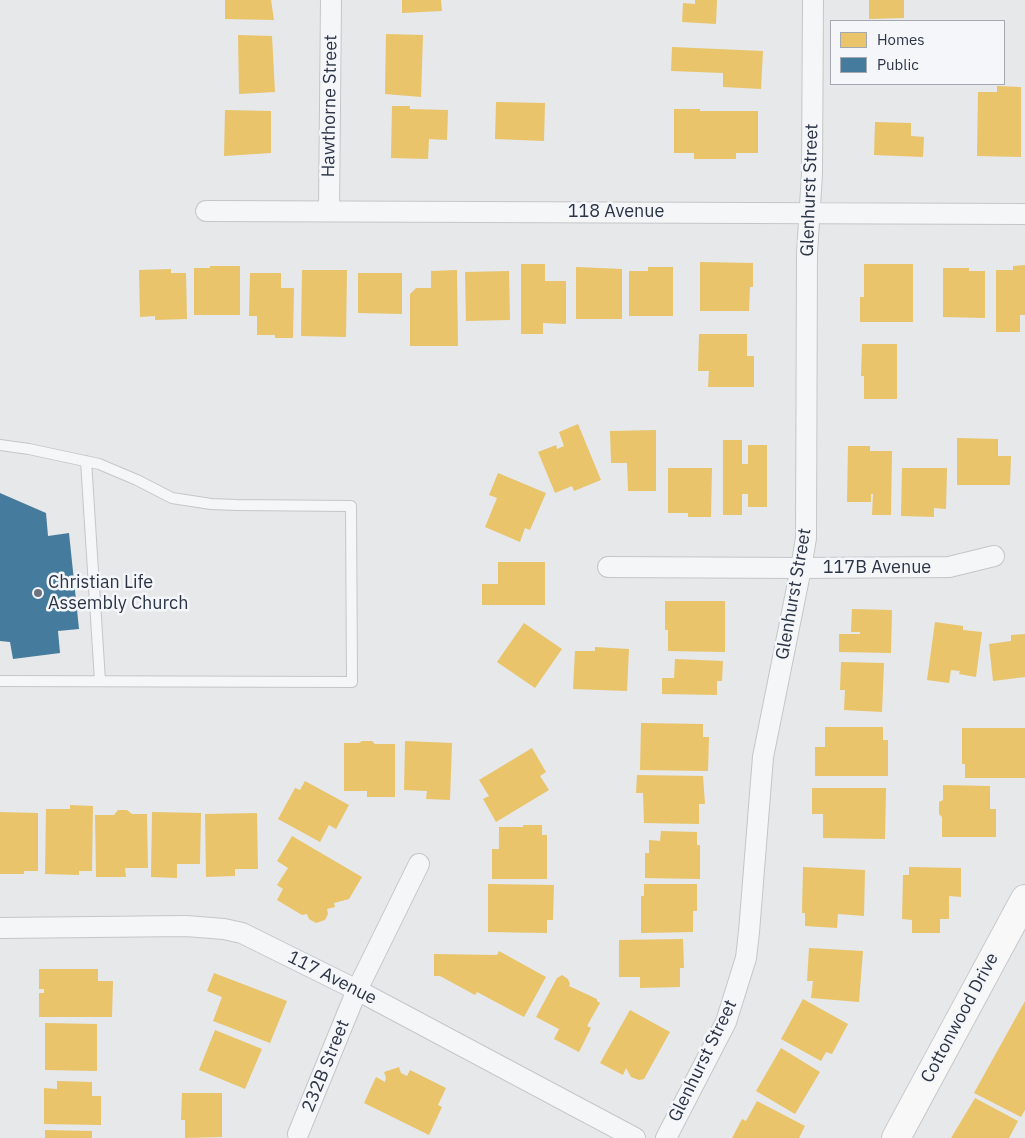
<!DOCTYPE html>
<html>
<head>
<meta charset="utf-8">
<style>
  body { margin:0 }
  #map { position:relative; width:1025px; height:1138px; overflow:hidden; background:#e6e8ea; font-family:"IBM Plex Sans",sans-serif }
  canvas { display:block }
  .legend { position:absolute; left:830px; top:20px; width:175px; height:65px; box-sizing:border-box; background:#f4f6f9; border:1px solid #a4a8b1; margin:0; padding:6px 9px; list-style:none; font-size:15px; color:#2b3445 }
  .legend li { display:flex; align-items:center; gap:10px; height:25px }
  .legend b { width:25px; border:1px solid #a4a8b1 }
</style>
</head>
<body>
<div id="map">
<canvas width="1025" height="1138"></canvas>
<ul class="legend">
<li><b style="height:14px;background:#e9c46a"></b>Homes</li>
<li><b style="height:14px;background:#457b9d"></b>Public</li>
</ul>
</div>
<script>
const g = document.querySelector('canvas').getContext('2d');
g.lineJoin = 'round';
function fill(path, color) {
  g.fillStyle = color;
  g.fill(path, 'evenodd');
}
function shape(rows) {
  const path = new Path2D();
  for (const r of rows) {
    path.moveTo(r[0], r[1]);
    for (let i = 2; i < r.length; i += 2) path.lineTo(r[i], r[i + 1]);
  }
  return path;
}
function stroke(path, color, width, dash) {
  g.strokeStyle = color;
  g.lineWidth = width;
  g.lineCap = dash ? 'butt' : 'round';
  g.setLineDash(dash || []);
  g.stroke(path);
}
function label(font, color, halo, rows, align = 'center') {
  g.font = font + ' "IBM Plex Sans",sans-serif';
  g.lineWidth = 5;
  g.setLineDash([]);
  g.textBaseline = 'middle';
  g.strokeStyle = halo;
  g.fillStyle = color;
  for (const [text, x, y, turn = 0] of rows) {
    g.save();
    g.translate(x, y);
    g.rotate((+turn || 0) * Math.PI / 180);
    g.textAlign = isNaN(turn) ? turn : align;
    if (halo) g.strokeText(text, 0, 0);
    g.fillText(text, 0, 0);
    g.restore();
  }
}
fill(shape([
  [225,0,271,0,274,20,225,19],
  [402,0,441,0,442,11,402,13],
  [695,0,717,0,716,24,682,22,683,3,695,4],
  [869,0,904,0,904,18,869,19],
  [386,34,423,35,421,97,385,94],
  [238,35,272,36,275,92,239,94],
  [672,47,763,51,761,89,723,87,723,73,671,71],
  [997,86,1021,87,1021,157,977,156,978,92,997,92],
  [496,102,545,103,544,141,495,139],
  [392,106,410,106,410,109,448,110,447,140,429,139,428,159,391,158],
  [674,109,700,109,700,111,758,111,758,153,736,153,736,159,694,159,694,153,674,153],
  [225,110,271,111,271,153,224,156],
  [875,122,911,123,911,136,924,137,923,157,874,155],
  [700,262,753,263,753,287,750,287,749,311,700,311],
  [521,264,545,264,545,281,566,281,566,324,543,323,543,334,521,334],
  [864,264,913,264,913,322,860,322,860,297,864,297],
  [1025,265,1025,315,1020,315,1020,332,996,332,996,270,1013,270,1013,266],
  [210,266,240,266,240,315,194,315,194,268,210,268],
  [576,267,622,269,622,319,576,319],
  [648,267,673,267,673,316,629,316,629,271,648,271],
  [943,268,969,268,969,271,985,271,985,318,943,317],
  [171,269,171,273,186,273,187,319,155,320,155,316,140,317,139,270],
  [302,270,347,270,346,337,301,336],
  [457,270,458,346,410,346,410,294,416,288,431,288,431,271],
  [509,271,510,320,466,321,465,272],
  [250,273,281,273,281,288,294,288,293,338,275,338,275,335,257,335,257,316,249,316],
  [358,273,402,273,402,314,358,313],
  [699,334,747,334,747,356,754,356,754,387,708,387,709,371,698,371],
  [862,344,897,344,897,399,864,399,864,376,861,376],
  [578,424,601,480,574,491,572,486,555,493,538,452,556,445,557,449,564,446,559,432],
  [656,430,656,491,628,491,627,463,611,463,610,431],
  [957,438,998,439,998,456,1011,456,1010,485,957,485],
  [723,440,742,440,742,464,748,464,748,445,767,445,767,507,748,507,748,494,742,494,742,515,723,515],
  [848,446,870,446,870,451,892,451,891,515,872,515,873,494,871,494,871,502,847,502],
  [668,468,712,468,711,517,688,517,688,513,668,513],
  [902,468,947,468,946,509,934,508,934,517,901,516],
  [498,473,546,493,530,530,525,528,520,542,485,527,497,498,489,495],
  [498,562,545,562,545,605,482,605,482,584,498,584],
  [665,601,725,601,725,652,668,651,668,630,665,630],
  [852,609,892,610,891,653,839,652,839,634,860,634,860,632,851,632],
  [935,622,963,626,963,630,982,632,976,677,959,674,960,671,951,670,949,683,927,680],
  [524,623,562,649,535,688,497,662],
  [1025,634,1025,677,993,681,989,644,1011,641,1011,635],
  [595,647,629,649,627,691,573,689,575,651,595,651],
  [675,659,723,661,722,681,717,681,717,695,662,694,662,678,674,678],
  [841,662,884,663,882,712,844,710,845,690,840,690],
  [641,723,703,724,703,737,709,737,708,771,640,770],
  [825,727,883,727,883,740,888,740,888,776,815,776,815,747,825,747],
  [962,728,1025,728,1025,778,965,778,965,764,962,764],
  [362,741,372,741,375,744,395,744,395,797,367,797,367,791,344,791,344,743,359,743],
  [405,741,452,743,450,800,426,799,427,791,404,790],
  [532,748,546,772,540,776,549,790,496,822,483,799,489,796,479,780],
  [637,775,703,776,705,804,699,804,699,824,644,823,643,793,636,793],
  [305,781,349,805,336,829,329,825,320,842,278,819,295,788,300,790],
  [943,785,990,786,990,809,996,809,996,837,942,837,942,817,939,814,939,802,943,800],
  [812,788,886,788,885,839,823,838,823,814,812,814],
  [70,805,93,806,92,871,79,871,79,875,45,874,46,809,70,809],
  [118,810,127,810,132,814,147,814,148,868,125,868,126,877,96,877,95,815,114,815],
  [0,812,38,813,38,871,24,871,24,874,0,874],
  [152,812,201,813,200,864,177,864,177,878,151,877],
  [257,813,258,869,235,869,235,876,206,877,205,814],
  [523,825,542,825,542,835,547,835,547,879,492,879,492,849,499,849,499,827,523,827],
  [661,831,697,832,697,845,700,845,700,879,645,878,645,853,649,853,649,840,660,841],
  [292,836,362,877,349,899,334,903,335,907,327,909,328,914,325,920,316,923,309,919,307,914,302,915,277,900,283,889,277,885,288,868,277,861],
  [803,867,865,870,864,916,838,914,837,928,805,926,805,913,802,913],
  [909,867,961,868,961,897,949,896,949,919,940,919,940,933,912,933,912,920,902,919,903,875,909,875],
  [488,884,554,885,553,920,547,920,547,933,488,932],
  [644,884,697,884,697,911,693,911,693,932,641,933,641,896,644,896],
  [683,939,684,968,680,968,680,987,640,988,640,977,619,977,619,940],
  [809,948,863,951,859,1002,811,998,813,981,807,981],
  [499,951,546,977,524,1017,477,992,475,995,440,976,434,976,434,954,497,955],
  [39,969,98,969,98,981,113,981,112,1017,39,1017,39,993,44,993,44,989,39,989],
  [214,973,287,1001,270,1043,213,1021,222,997,207,991],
  [562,975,568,979,570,984,569,986,597,999,597,1001,600,1003,587,1026,591,1028,579,1052,554,1039,559,1029,536,1017,557,978],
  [803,999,848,1024,832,1054,826,1052,821,1061,781,1039],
  [1025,1001,1025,1110,1021,1117,974,1093],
  [630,1010,670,1032,644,1079,639,1080,631,1077,626,1068,623,1075,600,1063],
  [45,1023,97,1024,97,1071,45,1070],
  [215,1030,262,1049,245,1089,199,1070],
  [781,1048,820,1072,795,1114,756,1091],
  [399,1067,401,1073,407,1076,410,1070,446,1088,438,1105,442,1107,429,1135,364,1103,376,1077,385,1082,386,1078,384,1072],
  [57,1081,92,1082,92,1096,101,1096,101,1125,44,1124,44,1088,57,1089],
  [182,1093,222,1093,222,1137,185,1138,185,1120,181,1120],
  [975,1098,1018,1121,1009,1138,951,1138],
  [757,1101,805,1126,799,1138,732,1138,742,1119,746,1121],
  [45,1130,92,1131,92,1138,45,1138]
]), '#e9c46a');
fill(shape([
  [0,493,46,513,48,536,69,533,79,629,58,631,60,653,13,659,10,642,0,641]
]), '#457b9d');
const lane = shape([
  [0,445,29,449,99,464,137,480,172,498,211,504,237,505,351,506,352,682,0,681],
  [86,461,100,681]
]);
const street = shape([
  [206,211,1025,214],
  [329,211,331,0],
  [608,567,801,568,949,567,994,556],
  [0,928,186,926,224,929,242,933,357,990,635,1138],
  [298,1134,357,990,419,864],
  [666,1138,726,1022,746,958,749,932,763,757,801,568,806,538,807,253,812,174,813,0]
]);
const secondary = shape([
  [896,1138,1025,899]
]);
stroke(lane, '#c4c6c8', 12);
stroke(street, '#c4c6c8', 22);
stroke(secondary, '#c4c6c8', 30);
stroke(lane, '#f5f6f7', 10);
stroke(street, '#f5f6f7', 20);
stroke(secondary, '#f8f8f8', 28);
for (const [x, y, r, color] of [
  [38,593,5,"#6c737f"]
]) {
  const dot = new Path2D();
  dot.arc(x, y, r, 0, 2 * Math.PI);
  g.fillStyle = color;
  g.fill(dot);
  stroke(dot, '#f4f6f9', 2);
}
label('18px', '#2b3445', '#f4f6f9', [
  ["Hawthorne Street",330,106,-89],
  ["Glenhurst Street",810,190,-88],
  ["118 Avenue",616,212],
  ["117B Avenue",877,568],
  ["Glenhurst Street",794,594,-80],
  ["117 Avenue",332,978,27],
  ["Cottonwood Drive",960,1018,-62],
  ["Glenhurst Street",703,1061,-64],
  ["232B Street",326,1066,-68]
]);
label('18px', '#2b3445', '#f4f6f9', [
  ["Christian Life",48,583],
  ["Assembly Church",48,604]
], 'left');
</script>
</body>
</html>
